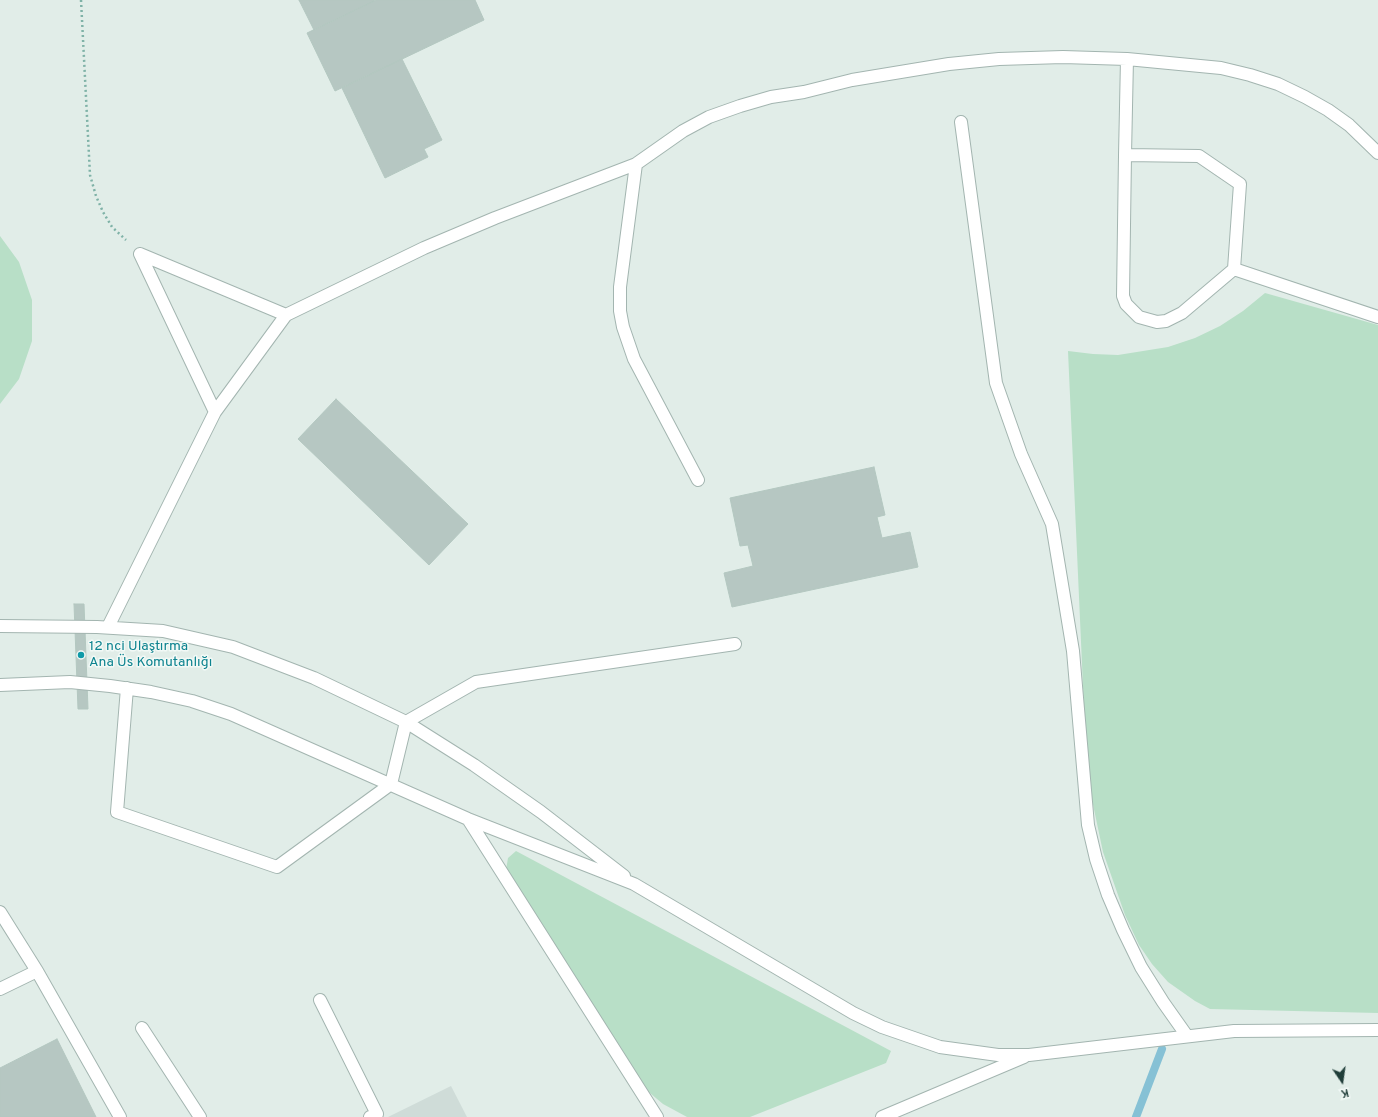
<!DOCTYPE html>
<html>
<head>
<meta charset="utf-8">
<style>
  body { margin:0 }
  #map { position:relative; width:1378px; height:1117px; overflow:hidden; background:#e1ede8; font-family:Overpass,sans-serif }
  canvas { display:block }
  .north { position:absolute; left:1322px; top:1061px; width:40px; height:40px; -webkit-text-stroke:3px #f2f9f6; paint-order:stroke; rotate:167deg; font-size:11px; font-weight:700; line-height:16px; text-align:center; color:#203e39 }
  .north::after { content:''; display:block; margin:auto; width:14px; height:18px; background:#203e39; clip-path:polygon(50% 0,100% 100%,50% 72%,0 100%) }
</style>
</head>
<body>
<div id="map">
<canvas width="1378" height="1117"></canvas>
<div class="north">K</div>
</div>
<script>
const g = document.querySelector('canvas').getContext('2d');
g.lineJoin = 'round';
function fill(path, color) {
  g.fillStyle = color;
  g.fill(path, 'evenodd');
}
function shape(rows) {
  const path = new Path2D();
  for (const r of rows) {
    path.moveTo(r[0], r[1]);
    for (let i = 2; i < r.length; i += 2) path.lineTo(r[i], r[i + 1]);
  }
  return path;
}
function stroke(path, color, width, dash) {
  g.strokeStyle = color;
  g.lineWidth = width;
  g.lineCap = dash ? 'butt' : 'round';
  g.setLineDash(dash || []);
  g.stroke(path);
}
function label(font, color, halo, rows, align = 'center') {
  g.font = font + ' Overpass,sans-serif';
  g.lineWidth = 3;
  g.setLineDash([]);
  g.textBaseline = 'middle';
  g.strokeStyle = halo;
  g.fillStyle = color;
  for (const [text, x, y, turn = 0] of rows) {
    g.save();
    g.translate(x, y);
    g.rotate((+turn || 0) * Math.PI / 180);
    g.textAlign = isNaN(turn) ? turn : align;
    if (halo) g.strokeText(text, 0, 0);
    g.fillText(text, 0, 0);
    g.restore();
  }
}
fill(shape([
  [451,1086,467,1117,388,1117]
]), '#cfdcd8');
fill(shape([
  [0,236,19,262,32,300,32,341,19,379,0,404],
  [1265,293,1378,325,1378,1013,1210,1009,1195,1001,1168,982,1152,964,1139,945,1125,915,1103,852,1087,776,1068,351,1093,354,1118,355,1168,347,1195,338,1220,326,1243,311],
  [516,851,891,1051,886,1063,750,1117,687,1117,663,1104,644,1088,506,870,508,858]
]), '#b8dfc7');
stroke(shape([
  [1136,1117,1162,1049]
]), '#86c1d5', 8);
const building = shape([
  [299,0,374,0,374,1,314,30,299,0],
  [376,0,475,0,484,20,335,91,307,33,376,0],
  [402,59,442,140,424,149,428,157,385,178,342,88,402,59],
  [336,399,468,524,429,565,298,439,336,399],
  [874,467,885,515,877,517,882,538,910,532,918,567,732,607,724,573,753,566,748,545,740,546,730,498,874,467],
  [74,604,84,604,88,709,78,709,74,604],
  [57,1039,96,1117,0,1117,0,1068,57,1039]
]);
fill(building, '#b6c7c2');
stroke(building, '#b3c7c0', 1);
const service = shape([
  [961,122,996,383,1021,454,1052,524,1073,651,1088,825,1096,859,1108,895,1123,930,1141,967,1163,1002,1187,1036],
  [1125,155,1199,156,1240,184,1234,269,1182,313,1166,321,1157,322,1139,317,1126,304,1123,296,1125,155,1127,59],
  [636,164,620,287,620,311,623,327,634,359,698,480],
  [140,254,215,412],
  [140,254,286,315],
  [1234,269,1378,317],
  [0,626,97,627,163,631,233,647,314,678,406,722,474,765,541,812,624,876],
  [108,627,215,412,286,315,424,248,495,218,636,164,683,131,709,117,740,106,771,97,804,92,852,80,949,64,999,59,1063,57,1127,59,1221,68,1250,75,1278,84,1305,97,1328,110,1349,125,1378,153],
  [0,685,70,682,110,686,151,692,192,701,231,714,468,819,634,884,853,1013,882,1027,940,1047,998,1055,1029,1055,1234,1031,1378,1030],
  [127,688,117,812,277,867,391,784,406,722,476,682,735,644],
  [468,819,657,1117],
  [0,912,37,971,120,1117],
  [0,989,37,971],
  [320,1000,377,1114,370,1117],
  [142,1028,200,1117],
  [882,1117,1024,1057]
]);
stroke(service, '#a3b5b0', 14);
stroke(shape([
  [81,0,90,175,96,196,103,212,112,227,126,240]
]), '#7fb2a7', 2.5, [2, 3]);
stroke(service, '#fff', 12);
for (const [x, y, r, color] of [
  [81,655,4,"#0f9aa8"]
]) {
  const dot = new Path2D();
  dot.arc(x, y, r, 0, 2 * Math.PI);
  g.fillStyle = color;
  g.fill(dot);
  stroke(dot, '#f2f9f6', 1.5);
}
label('14px', '#0d838f', '#f2f9f6', [
  ["12 nci Ulaştırma",89,647],
  ["Ana Üs Komutanlığı",89,663]
], 'left');
</script>
</body>
</html>
